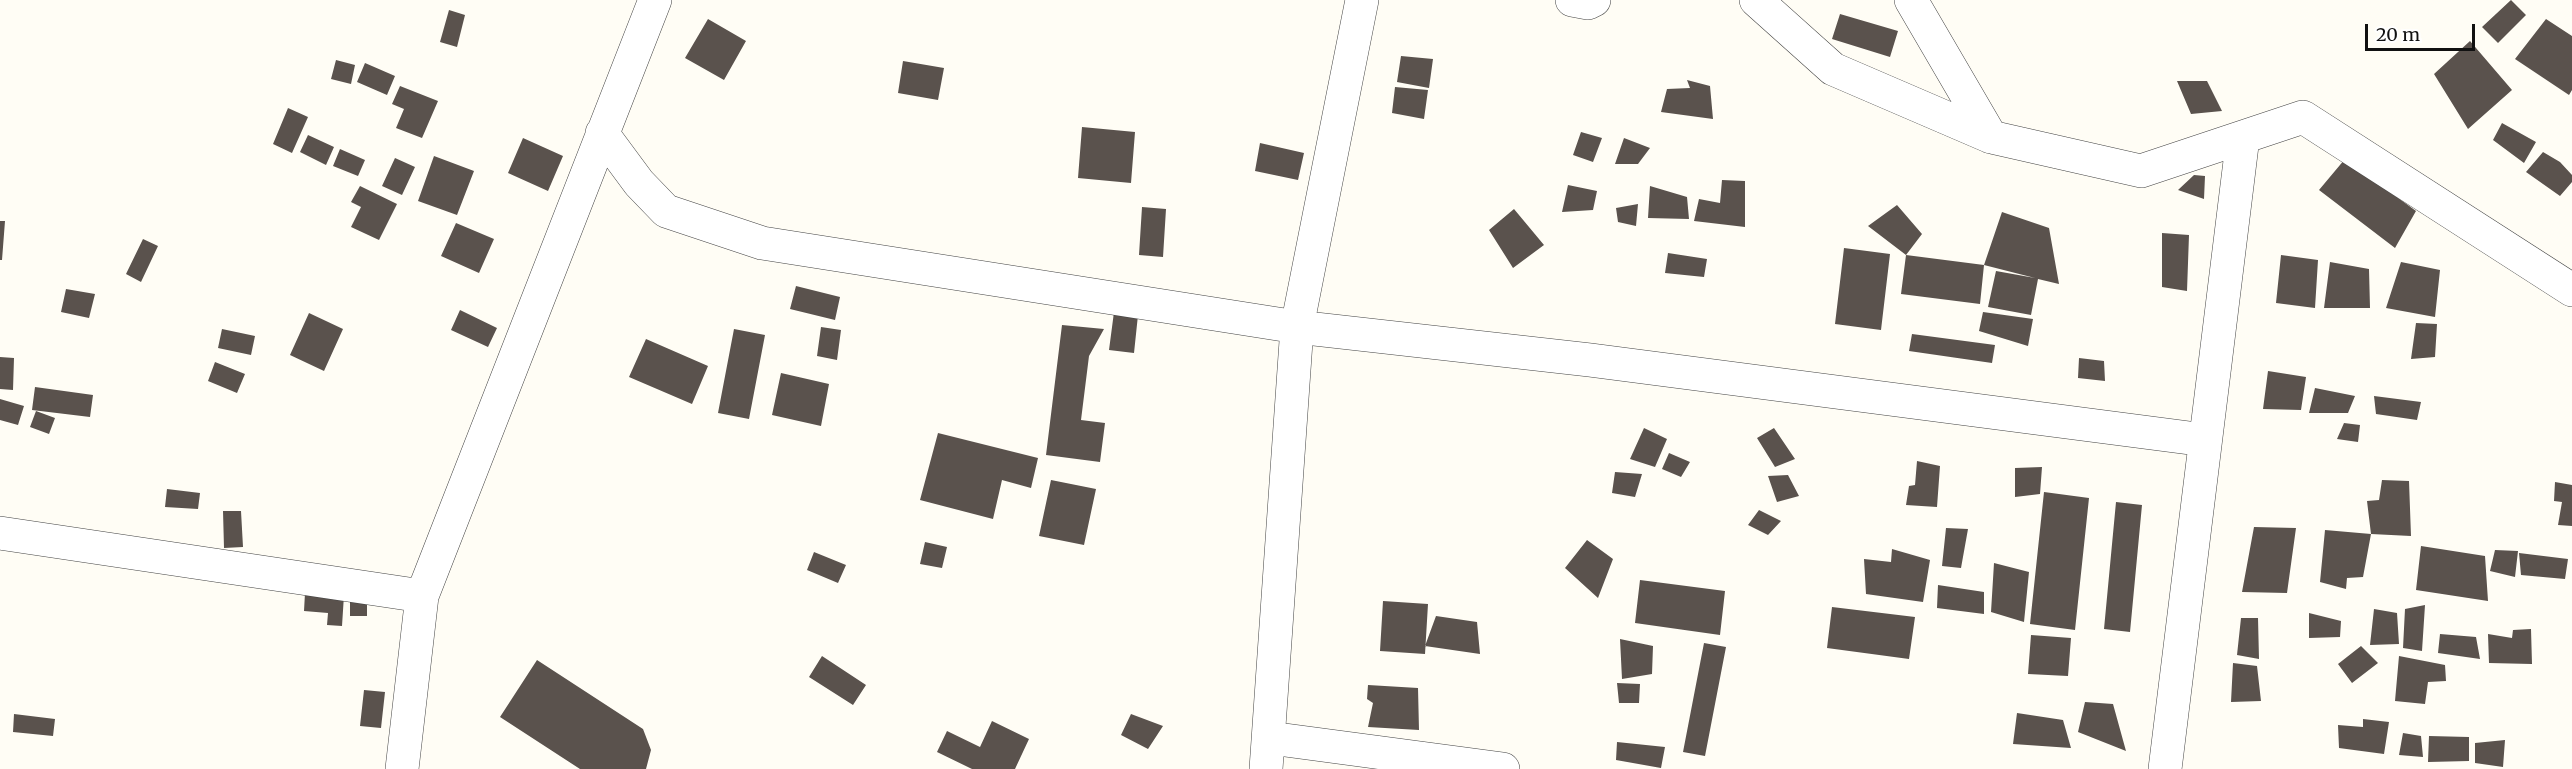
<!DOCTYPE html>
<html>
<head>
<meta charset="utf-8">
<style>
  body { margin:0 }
  #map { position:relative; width:2572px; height:769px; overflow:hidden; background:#fffdf5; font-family:Merriweather,serif }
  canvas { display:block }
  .scale { position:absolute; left:2365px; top:24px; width:110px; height:27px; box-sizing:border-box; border:3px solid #111; border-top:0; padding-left:8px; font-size:18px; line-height:21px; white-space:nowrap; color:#111; -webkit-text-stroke:4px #fff; paint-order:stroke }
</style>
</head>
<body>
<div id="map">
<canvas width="2572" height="769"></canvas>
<div class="scale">20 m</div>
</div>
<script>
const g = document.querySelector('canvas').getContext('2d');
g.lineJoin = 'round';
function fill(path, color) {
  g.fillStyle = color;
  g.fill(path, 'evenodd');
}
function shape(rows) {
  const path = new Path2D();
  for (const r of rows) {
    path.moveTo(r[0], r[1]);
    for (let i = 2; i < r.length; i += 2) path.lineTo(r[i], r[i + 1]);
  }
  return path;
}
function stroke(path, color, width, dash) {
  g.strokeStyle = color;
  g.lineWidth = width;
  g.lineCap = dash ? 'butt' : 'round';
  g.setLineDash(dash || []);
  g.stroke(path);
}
fill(shape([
  [2511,0,2526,15,2498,43,2482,27],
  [449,10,465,15,457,47,440,42],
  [1840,14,1898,31,1890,57,1832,39],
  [708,19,746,41,724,80,685,58],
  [2546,19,2572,36,2572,90,2569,95,2515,59],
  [2470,41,2512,90,2468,129,2434,74],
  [1401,56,1433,59,1429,88,1397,82],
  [336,60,355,65,351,84,331,79],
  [903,61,944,68,938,100,898,93],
  [365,63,395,76,387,95,357,82],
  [1687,80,1710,86,1713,119,1661,112,1667,89,1690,88],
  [2177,81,2207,81,2222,111,2191,114],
  [400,86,438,101,422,138,396,128,404,109,392,104],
  [1395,87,1428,90,1424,119,1392,113],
  [288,108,308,117,292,153,273,144],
  [2502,123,2536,142,2524,163,2493,140],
  [1082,127,1135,132,1131,183,1078,178],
  [1581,132,1602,138,1593,162,1573,155],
  [308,135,334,147,326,165,300,152],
  [523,138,563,156,548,191,508,173],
  [1624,138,1650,148,1638,164,1615,164],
  [1260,143,1304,153,1298,180,1255,171],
  [340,149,365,160,358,176,333,166],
  [2543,152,2560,162,2572,175,2572,182,2560,196,2526,172],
  [434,156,474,171,457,215,418,201],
  [395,158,415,167,402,195,382,186],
  [2345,159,2416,211,2395,248,2319,190],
  [2194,175,2205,176,2204,199,2178,190],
  [1722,180,1745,181,1745,227,1694,221,1699,199,1720,203],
  [1568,185,1597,191,1593,210,1562,212],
  [360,186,397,204,379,240,351,227,361,207,351,202],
  [1650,186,1687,197,1689,219,1648,218],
  [1638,204,1636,226,1618,222,1616,208],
  [1897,205,1922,234,1906,255,1868,226],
  [1142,207,1166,209,1163,257,1139,255],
  [1514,209,1544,245,1513,268,1489,230],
  [2002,212,2049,228,2059,284,2038,279,2031,315,1988,307,1996,271,2035,278,1984,265,1980,304,1901,294,1906,255,1984,265],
  [0,221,5,221,2,260,0,260],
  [456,223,494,239,479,273,441,256],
  [2162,233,2189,235,2187,291,2162,287],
  [143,239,158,246,141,282,126,274],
  [1844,248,1890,254,1881,330,1835,324],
  [1668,253,1707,259,1704,277,1665,273],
  [2281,255,2318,260,2315,308,2276,303],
  [2330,262,2369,269,2370,308,2324,308],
  [2401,262,2440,270,2435,317,2386,308],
  [796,286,840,297,835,320,790,309],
  [66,289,95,294,89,318,61,312],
  [460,310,497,328,488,347,451,330],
  [1114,312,1138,315,1134,353,1109,350],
  [1983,312,2033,319,2028,346,1979,331],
  [309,313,343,329,324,371,290,355],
  [2416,323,2437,324,2435,357,2411,359],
  [1062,325,1104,329,1089,356,1081,420,1105,423,1100,462,1046,455],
  [821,327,841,330,837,360,817,356],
  [222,329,255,336,251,355,218,348],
  [734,329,765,335,749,419,718,413],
  [1912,334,1995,345,1992,363,1909,351],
  [646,339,708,366,692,404,629,377],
  [0,357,14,358,13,390,0,389],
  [2079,358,2104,361,2105,381,2078,378],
  [215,362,245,374,237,393,208,381],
  [2268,371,2306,377,2301,410,2263,409],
  [781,373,829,384,821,426,772,415],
  [35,387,93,395,90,417,32,410],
  [2315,388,2355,396,2348,413,2309,413],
  [2374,396,2421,402,2417,420,2376,414],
  [0,399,24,406,18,425,0,420],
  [36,411,55,418,49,434,30,427],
  [2344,423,2360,425,2358,442,2337,439],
  [1644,428,1667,439,1655,467,1630,459],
  [1774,428,1795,459,1775,467,1757,438],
  [938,433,1038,458,1031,488,1002,480,993,519,920,500],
  [1669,453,1690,462,1681,477,1662,469],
  [1917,461,1940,466,1937,507,1906,505,1909,486,1915,485],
  [2042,467,2040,494,2015,497,2015,468],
  [1615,472,1642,474,1635,497,1612,493],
  [1788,475,1799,496,1777,502,1768,476],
  [1051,480,1096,489,1084,545,1039,536],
  [2382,480,2409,481,2411,536,2371,534,2367,501,2379,500],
  [2555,482,2572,485,2572,526,2558,525,2562,502,2554,501],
  [167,489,200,493,198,509,165,507],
  [2044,492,2089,498,2075,630,2030,624],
  [2116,502,2142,505,2130,632,2104,629],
  [1759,510,1781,521,1768,535,1748,525],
  [223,511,241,511,243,547,224,548],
  [2254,527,2296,528,2287,593,2242,592],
  [1946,528,1968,529,1961,568,1942,566],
  [2325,530,2371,534,2363,577,2347,578,2346,589,2320,582],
  [1587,540,1613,559,1598,598,1565,568],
  [925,542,947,547,942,568,920,564],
  [2421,546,2485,556,2488,601,2416,590],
  [1892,549,1930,560,1923,602,1866,594,1864,559,1891,562],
  [2495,550,2518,551,2515,577,2490,571],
  [814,552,846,565,838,583,807,570],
  [2519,553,2568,559,2565,579,2521,575],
  [1994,563,2029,572,2024,622,1991,612],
  [1640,580,1725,591,1720,635,1635,623],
  [1938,585,1984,592,1984,614,1937,608],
  [305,593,344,595,342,626,327,625,328,613,304,611],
  [350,599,367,600,367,616,350,616],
  [1383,601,1428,604,1425,654,1380,651],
  [2425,605,2422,651,2403,648,2405,609],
  [1832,607,1915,617,1909,659,1827,648],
  [2374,609,2397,613,2399,644,2370,645],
  [2309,613,2341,621,2340,637,2309,638],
  [1436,616,1477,622,1480,654,1425,646],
  [2241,618,2258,618,2259,659,2237,655],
  [2531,629,2532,664,2489,663,2488,634,2512,638,2513,630],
  [2440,634,2476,637,2480,659,2438,653],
  [2031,635,2071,638,2068,676,2028,674],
  [1620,639,1653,646,1652,674,1622,679],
  [1704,643,1726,647,1705,756,1683,752],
  [2361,646,2378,663,2352,683,2338,664],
  [822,656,866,685,853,705,809,677],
  [2399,656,2445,665,2446,681,2428,682,2425,704,2395,701],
  [537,660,643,729,651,750,646,769,580,769,500,717],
  [2233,663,2257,666,2261,701,2231,702],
  [1617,683,1640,684,1639,703,1619,703],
  [1368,685,1418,688,1419,730,1368,727,1373,703,1367,699],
  [364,690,385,692,381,728,360,726],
  [2085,702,2113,704,2126,751,2078,732],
  [2017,713,2063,720,2071,748,2013,744],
  [14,714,55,719,53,736,13,732],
  [1131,714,1163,726,1148,749,1121,735],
  [2363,719,2389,722,2384,754,2339,748,2338,725,2363,727],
  [992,721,1029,739,1015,769,972,769,937,752,947,731,980,747],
  [2403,733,2421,736,2423,757,2399,755],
  [2429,736,2469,737,2469,761,2428,762],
  [2505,740,2503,767,2475,763,2475,743],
  [1617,742,1665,747,1661,768,1616,760]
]), '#5a524d');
const minor = shape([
  [1572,0,1588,3,1594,0],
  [1756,0,1833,69,1991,137],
  [1911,0,1991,137,2141,171,2303,117,2572,290],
  [602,133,639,183,666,211,762,243,1297,327,1590,360,2205,440],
  [0,533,422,596],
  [1270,738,1503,769],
  [402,769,422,596,655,0],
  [1266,769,1297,327,1362,0],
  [2165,769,2243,137]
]);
stroke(minor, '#444', 34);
stroke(minor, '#fff', 33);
</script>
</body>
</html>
